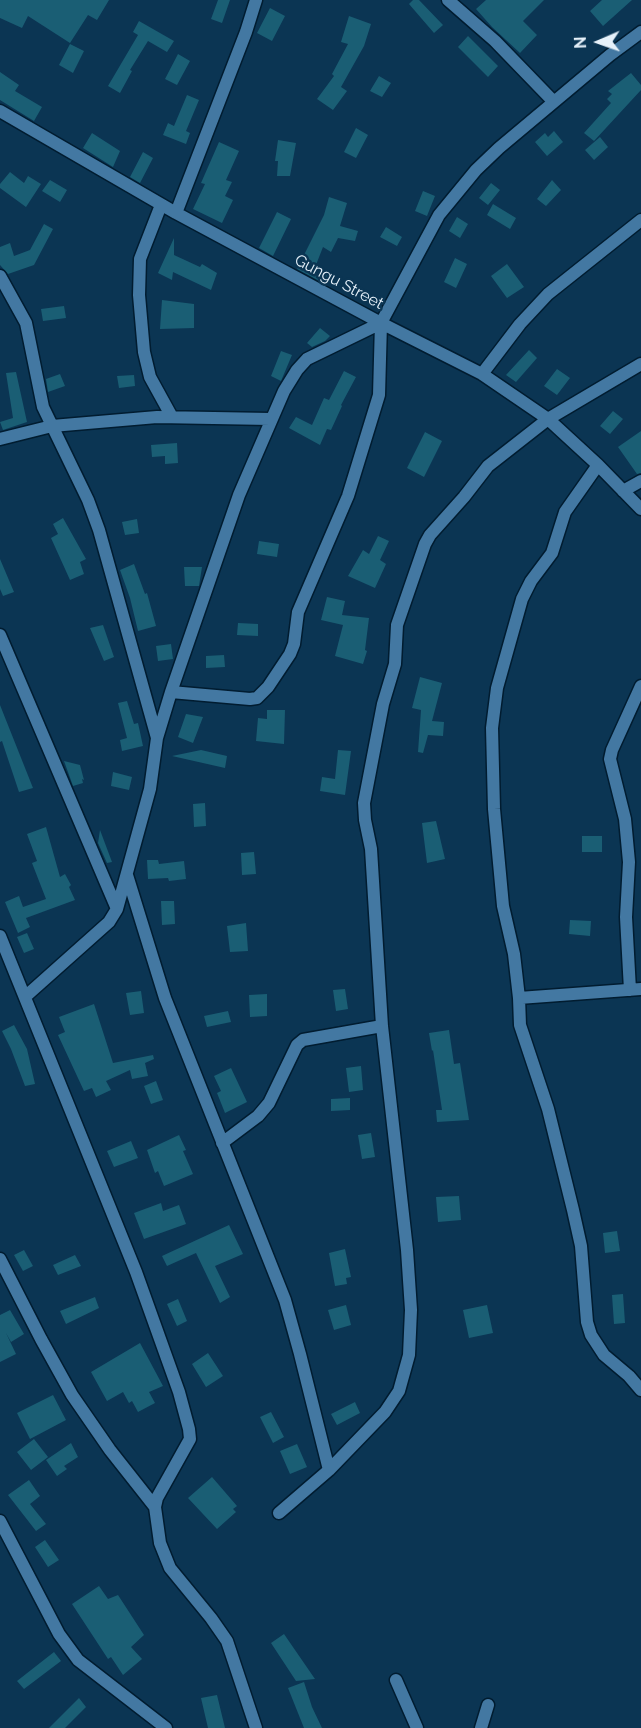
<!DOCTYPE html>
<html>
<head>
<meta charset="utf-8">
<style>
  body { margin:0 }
  #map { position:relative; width:641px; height:1728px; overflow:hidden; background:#0b3553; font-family:Raleway,sans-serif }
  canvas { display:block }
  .north { position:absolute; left:569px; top:12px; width:60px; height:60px; -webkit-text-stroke:4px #0b3553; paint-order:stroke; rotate:268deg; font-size:16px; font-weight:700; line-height:24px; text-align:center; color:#e6f1fa }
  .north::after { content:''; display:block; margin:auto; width:21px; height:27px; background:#e6f1fa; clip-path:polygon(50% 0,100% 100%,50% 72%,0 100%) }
</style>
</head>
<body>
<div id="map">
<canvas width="641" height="1728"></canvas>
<div class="north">N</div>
</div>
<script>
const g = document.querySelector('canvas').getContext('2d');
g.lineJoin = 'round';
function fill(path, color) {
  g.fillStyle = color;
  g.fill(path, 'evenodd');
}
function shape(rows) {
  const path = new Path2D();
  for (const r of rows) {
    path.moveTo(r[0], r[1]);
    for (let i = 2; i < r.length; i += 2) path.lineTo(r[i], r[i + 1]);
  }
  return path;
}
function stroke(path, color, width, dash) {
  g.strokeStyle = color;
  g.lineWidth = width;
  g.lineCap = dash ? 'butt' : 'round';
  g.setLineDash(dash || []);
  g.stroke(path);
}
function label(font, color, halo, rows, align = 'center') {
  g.font = font + ' Raleway,sans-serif';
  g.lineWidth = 5;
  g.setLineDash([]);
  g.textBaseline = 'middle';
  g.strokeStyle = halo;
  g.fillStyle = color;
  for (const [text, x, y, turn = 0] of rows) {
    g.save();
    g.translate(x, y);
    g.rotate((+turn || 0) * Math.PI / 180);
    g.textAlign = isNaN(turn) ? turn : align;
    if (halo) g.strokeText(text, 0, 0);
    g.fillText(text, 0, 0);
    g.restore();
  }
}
fill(shape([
  [0,0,109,0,97,20,88,15,70,43,28,16,22,28,0,18],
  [218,0,230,0,222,23,211,19],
  [413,0,419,0,443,25,434,33,409,4],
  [486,0,544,0,523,21,537,35,520,53,492,27,476,9],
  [602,0,632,0,603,26,590,11],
  [270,8,285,16,272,41,257,33],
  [349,16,371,24,364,46,341,87,347,91,333,110,317,99,334,76,332,74,348,44,341,42],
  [139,21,174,41,167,52,148,41,130,70,132,71,120,93,108,86,138,35,133,32],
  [468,36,498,66,488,77,458,47],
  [70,44,84,51,73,73,59,65],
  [178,54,190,61,177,85,165,79],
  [0,72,19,85,15,91,42,107,34,121,0,100],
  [631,73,641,85,641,90,594,141,584,133,611,103,607,99,612,94,608,91],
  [379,76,391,83,382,97,370,91],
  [187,95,199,100,186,131,190,133,186,144,163,135,168,123,174,126],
  [356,128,368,135,356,158,344,152],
  [554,131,563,142,547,156,535,142,545,133,548,137],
  [92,133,120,151,113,167,83,148],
  [600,137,608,147,594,160,585,150],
  [278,140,296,143,290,176,277,176,278,161,275,161],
  [219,142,239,151,226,180,232,182,225,196,233,200,222,223,193,209,205,184,201,183],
  [143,152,153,158,140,183,130,177],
  [10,172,24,183,28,176,41,184,26,207,0,188,0,184],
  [50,180,67,190,60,202,42,191],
  [552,180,561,190,546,206,537,199],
  [491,183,500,190,488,205,479,198],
  [423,191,435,196,427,216,415,211],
  [329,197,347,203,340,226,358,231,355,241,338,238,331,252,323,247,314,270,331,276,327,285,297,269,324,215],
  [493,204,516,218,510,229,487,215],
  [277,212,291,219,273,256,259,248],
  [457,217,468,224,460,238,449,231],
  [44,224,53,229,34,265,8,274,0,265,0,247,10,243,14,256,30,250],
  [386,227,402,237,397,246,380,237],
  [174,238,174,255,200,267,202,264,217,273,211,290,173,272,172,280,158,273],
  [455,258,467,264,456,288,444,282],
  [507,264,524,287,507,298,491,276],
  [162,300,194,304,194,328,160,329],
  [64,306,66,318,43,321,41,309],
  [320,328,330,336,325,341,312,347,307,343],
  [529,350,537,358,516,382,506,375],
  [281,351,292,355,281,381,271,376],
  [557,369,570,378,557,395,544,386],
  [344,371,356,377,341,405,342,406,331,430,327,429,320,445,289,428,296,417,312,425,324,398,329,400],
  [16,372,27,422,3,430,0,422,13,418,6,373],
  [60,374,65,386,48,392,46,379],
  [134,375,135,386,119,388,117,376],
  [613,411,623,419,610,434,600,426],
  [641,431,641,473,637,474,618,447],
  [425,432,442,441,424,477,407,468],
  [177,443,178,463,165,464,165,456,152,457,151,445],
  [63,518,86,559,80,562,84,574,70,580,51,538,58,534,53,524],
  [137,519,139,533,125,535,122,522],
  [378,536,389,541,380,560,386,564,375,588,348,576,363,550,369,554],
  [259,541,279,544,277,557,257,554],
  [0,559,14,592,3,596,0,589],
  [134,564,145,594,147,593,156,626,138,631,130,598,120,570],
  [184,567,202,567,199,586,185,586],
  [327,597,345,601,342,615,369,618,365,650,367,651,363,664,335,656,343,625,321,620],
  [238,623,258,624,258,636,237,635],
  [103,625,114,657,104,661,90,628],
  [171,644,173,659,158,661,156,646],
  [224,655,225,667,206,668,206,656],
  [420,677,442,683,432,721,444,722,443,736,428,735,423,753,418,752,421,710,412,708],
  [127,701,134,724,138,723,143,746,122,751,120,740,127,738,118,703],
  [0,705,33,788,19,792,2,741,0,742],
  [267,710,285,710,284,744,256,741,258,718,267,719],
  [186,714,203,717,193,743,178,737],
  [201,750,227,756,225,768,172,756],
  [338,750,351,751,345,795,320,791,322,777,335,779],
  [64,761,80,765,84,780,82,779,83,783,73,786],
  [113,772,132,777,129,790,111,786],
  [205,803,206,826,194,827,193,804],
  [436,821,445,859,427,863,422,823],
  [46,827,60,877,65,874,71,885,69,887,75,900,26,918,30,927,18,933,5,902,19,896,23,907,46,899,32,863,37,861,27,834],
  [100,830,112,862,107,863,98,843],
  [582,836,602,836,602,852,582,852],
  [254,852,256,874,242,875,241,853],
  [147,860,158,860,159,864,184,861,186,879,169,881,168,878,148,879],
  [161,901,174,901,175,924,162,925],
  [570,920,591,921,590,936,569,934],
  [246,923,248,951,230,952,227,926],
  [27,933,34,949,24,953,17,937],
  [345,989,348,1009,336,1011,333,990],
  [141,991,144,1013,130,1015,126,993],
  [267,994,267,1016,250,1017,249,995],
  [94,1004,113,1063,153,1055,154,1059,145,1063,148,1076,132,1079,130,1070,106,1081,111,1090,96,1097,92,1088,84,1091,58,1035,65,1032,59,1017],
  [228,1011,231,1022,207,1027,204,1016],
  [14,1025,27,1049,35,1084,25,1086,11,1049,2,1031],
  [449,1030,454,1064,460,1063,469,1120,437,1122,436,1110,442,1110,433,1050,432,1051,429,1033],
  [361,1066,363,1090,349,1092,346,1068],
  [231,1068,247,1102,225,1113,217,1093,221,1091,214,1076],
  [156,1081,163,1100,151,1104,144,1086],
  [350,1098,350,1110,331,1111,331,1099],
  [371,1133,375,1157,362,1159,358,1135],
  [179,1135,186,1150,183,1151,193,1174,164,1186,158,1171,155,1173,147,1150],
  [131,1141,138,1158,114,1167,107,1151],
  [459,1196,461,1220,438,1222,436,1197],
  [161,1203,163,1211,179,1205,186,1224,144,1239,134,1213],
  [229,1225,243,1254,215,1266,230,1297,220,1303,196,1253,167,1266,162,1256],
  [617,1231,620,1251,605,1253,603,1233],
  [345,1249,351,1277,346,1278,347,1284,335,1286,329,1253],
  [24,1250,33,1266,23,1271,14,1255],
  [75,1255,81,1266,58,1275,53,1265],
  [623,1294,625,1323,614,1324,612,1295],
  [95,1297,99,1308,66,1324,60,1311],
  [178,1299,187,1321,177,1326,167,1304],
  [346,1305,351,1325,334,1330,328,1310],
  [487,1305,493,1333,469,1338,463,1310],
  [10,1310,24,1334,11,1342,6,1333,16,1354,0,1362,0,1315],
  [140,1343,163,1386,149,1392,155,1403,138,1412,132,1401,129,1403,123,1392,107,1401,91,1372],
  [208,1353,223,1376,206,1387,192,1364],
  [53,1395,66,1420,30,1439,17,1413],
  [355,1402,360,1413,337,1425,331,1414],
  [271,1412,284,1437,273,1443,260,1417],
  [34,1439,48,1457,31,1470,17,1452],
  [71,1443,78,1457,64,1466,67,1469,57,1476,46,1460],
  [297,1444,307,1467,290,1474,280,1451],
  [212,1477,237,1506,233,1509,236,1512,217,1529,188,1498],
  [29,1480,40,1496,30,1504,46,1524,36,1531,8,1495],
  [45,1540,59,1560,48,1567,35,1547],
  [99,1586,108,1599,118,1595,144,1635,131,1647,142,1659,123,1675,111,1657,108,1659,72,1604],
  [284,1634,315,1679,296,1681,271,1643],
  [54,1652,61,1661,24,1689,17,1681],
  [304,1682,312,1707,322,1728,304,1728,288,1688],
  [217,1695,225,1728,208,1728,201,1698],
  [79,1698,86,1707,65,1728,49,1728]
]), '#1a5e74');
const minor = shape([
  [448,0,495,41,554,102],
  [0,111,176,213,381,323,482,374,548,419,598,465,641,509],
  [161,205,140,259,139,295,144,352,150,377,172,417],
  [176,213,246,32,256,0],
  [0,276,26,323,43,407,88,500,99,530,157,738],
  [482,374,520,324,548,294,641,220],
  [0,439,52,426,157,417,270,419],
  [598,465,565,512,552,553,531,581,522,599,497,688,492,728,494,809,503,906,514,954,519,998,520,1025,548,1109,573,1210,581,1246,587,1322,591,1335,604,1355,629,1376,641,1390],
  [623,491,641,481],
  [0,635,117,909],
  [171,692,250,699,257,698,268,687,290,654,294,644,298,612,348,496,379,395,381,323,439,215,476,170,499,148,610,55,641,32],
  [127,875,165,998,285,1300,300,1354,329,1470],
  [0,936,136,1272,179,1392,189,1429,190,1439,157,1498,155,1507,160,1543,170,1568,211,1618,227,1641,256,1728],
  [630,990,626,917,629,862,625,819,610,759,612,750,641,686],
  [26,996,109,922,117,909,150,789,157,738,171,692,239,495,284,391,297,370,307,359,381,323],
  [519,998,641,989],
  [222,1143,258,1116,269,1103,297,1045,303,1040,382,1026],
  [0,1259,41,1339,72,1395,110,1450,155,1507],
  [279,1513,329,1470,385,1412,399,1391,409,1355,411,1310,407,1250,382,1026,371,849,365,820,364,803,383,704,395,664,397,625,425,544,430,535,464,497,488,466,548,419,641,364],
  [0,1521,59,1634,78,1660,166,1728],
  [396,1680,417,1728],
  [481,1728,488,1705]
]);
stroke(minor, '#011c30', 15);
stroke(minor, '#4378a2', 12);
label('16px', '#e6f1fa', '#0b3553', [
  ["Gungu Street",339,282,28]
]);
</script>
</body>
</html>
